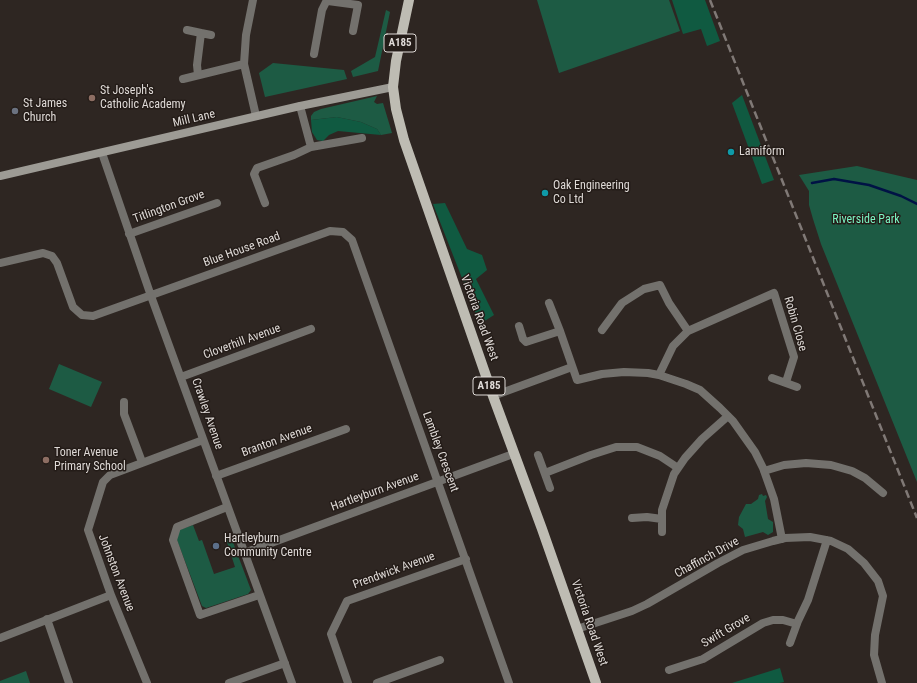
<!DOCTYPE html>
<html>
<head>
<meta charset="utf-8">
<style>
  body { margin:0 }
  canvas { display:block; background:#2e2622 }
</style>
</head>
<body>
<canvas width="917" height="683"></canvas>
<script>
const g = document.querySelector('canvas').getContext('2d');
g.lineJoin = 'round';
function fill(path, color) {
  g.fillStyle = color;
  g.fill(path, 'evenodd');
}
function shape(rows) {
  const path = new Path2D();
  for (const r of rows) {
    path.moveTo(r[0], r[1]);
    for (let i = 2; i < r.length; i += 2) path.lineTo(r[i], r[i + 1]);
  }
  return path;
}
function stroke(path, color, width, dash) {
  g.strokeStyle = color;
  g.lineWidth = width;
  g.lineCap = dash ? 'butt' : 'round';
  g.setLineDash(dash || []);
  g.stroke(path);
}
function label(font, color, halo, rows, align = 'center') {
  g.font = font + ' "Roboto Condensed",sans-serif';
  g.lineWidth = 3;
  g.setLineDash([]);
  g.textBaseline = 'middle';
  g.strokeStyle = halo;
  g.fillStyle = color;
  for (const [text, x, y, turn = 0] of rows) {
    g.save();
    g.translate(x, y);
    g.rotate((+turn || 0) * Math.PI / 180);
    g.textAlign = isNaN(turn) ? turn : align;
    if (halo) g.strokeText(text, 0, 0);
    g.fillText(text, 0, 0);
    g.restore();
  }
}
fill(shape([
  [537,0,669,0,680,31,559,73],
  [386,10,390,12,378,71,353,77,351,71,375,57],
  [273,63,344,70,347,79,265,97,259,73],
  [377,96,374,102,377,104,383,103,392,133,381,135,377,129,361,122,337,117,311,120,311,116,314,112,321,109],
  [857,166,917,180,917,482,821,244,813,219,809,205,809,191,799,175],
  [59,364,102,382,91,407,49,389],
  [762,494,763,496,766,495,767,497,765,501,768,519,773,522,773,532,768,535,763,532,745,537,743,529,738,525,739,517,746,504,751,504,758,499,759,495],
  [193,525,199,541,202,540,214,574,235,567,226,539,231,537,251,590,248,594,206,608,202,606,177,540,179,530],
  [26,671,30,683,0,683,0,681]
]), '#1d5b44');
fill(shape([
  [672,0,705,0,720,41,707,46,701,29,683,34],
  [742,95,774,180,762,184,732,103],
  [337,117,361,122,377,129,381,135,338,131,329,135,323,141,317,140,312,132,311,120],
  [445,203,467,249,482,255,487,270,476,279,494,315,480,324,433,204],
  [780,668,784,682,779,683,732,683]
]), '#105a41');
stroke(shape([
  [812,183,834,179,869,185,901,196,917,204]
]), '#001245', 2.5);
stroke(shape([
  [253,0,246,35,244,64,256,116],
  [328,1,358,5,353,31],
  [187,30,201,33,197,65,198,75],
  [201,33,211,35],
  [314,54,322,10,327,0],
  [183,79,244,64],
  [300,106,311,147],
  [102,153,151,296,292,683],
  [265,203,254,174,257,168,294,155,311,147,362,138],
  [129,234,217,203],
  [0,263,43,253,52,256,57,263,73,307,82,315,93,316,330,231,343,232,352,240,509,683],
  [549,303,560,331],
  [519,326,523,339,526,342,560,331,577,380,602,374,624,372,648,373,659,375,686,384,700,390,720,408,733,421,755,452,763,468,774,499,782,539],
  [602,330,622,303,644,289,660,285,669,303,688,331],
  [659,375,673,346,688,331,774,293,794,357,786,382],
  [181,377,311,329],
  [772,378,797,387],
  [493,396,572,367],
  [124,402,124,414,142,462],
  [538,455,550,488],
  [764,471,784,465,806,463,831,465,852,471,865,478,883,493],
  [545,473,591,455,616,447,637,447,660,456,678,468],
  [216,476,346,429],
  [227,507,177,527,173,540,200,615,259,595],
  [632,518,647,517,662,519],
  [662,532,662,510,674,474,685,458,702,439,728,416],
  [244,553,513,454],
  [47,619,69,683],
  [577,629,632,611,647,604,718,563,743,550,773,541,785,538,810,537,831,541,848,549,864,563,878,581,883,596,875,635,874,655,882,683],
  [0,638,111,595],
  [790,643,798,621,808,600,827,540],
  [669,670,703,659,763,623,773,620,783,620,797,624],
  [147,683,111,595,88,530,103,482,110,475,203,440],
  [229,683,285,663],
  [348,683,331,634,347,601,466,559],
  [377,683,440,660]
]), '#73716d', 8);
stroke(shape([
  [0,176,300,106,393,87]
]), '#9d9b95', 8);
stroke(shape([
  [409,0,396,61,393,87,396,109,404,140,493,396,542,529,596,683]
]), '#bebcb3', 10);
stroke(shape([
  [710,0,917,518]
]), '#807976', 2.5, [8, 4]);
for (const [x, y, r, color] of [
  [92,98,4,"#8d6e63"],
  [15,111,4,"#6b7280"],
  [731,152,4,"#0f9aa8"],
  [545,193,4,"#0f9aa8"],
  [46,460,4,"#8d6e63"],
  [216,546,4,"#5c6f8a"]
]) {
  const dot = new Path2D();
  dot.arc(x, y, r, 0, 2 * Math.PI);
  g.fillStyle = color;
  g.fill(dot);
  stroke(dot, '#241c18', 1.5);
}
for (const [x, y, w] of [
  [400,43,32],
  [489,386,32]
]) {
  const box = new Path2D();
  box.roundRect(x - w / 2, y - 9, w, 18, 3);
  g.fillStyle = '#241c18';
  g.fill(box);
  stroke(box, '#dfdad7', 1);
}
label('bold 11px', '#dfdad7', null, [
  ["A185",400,43],
  ["A185",489,386]
]);
label('12px', '#dfdad7', '#241c18', [
  ["St Joseph's",100,91],
  ["Catholic Academy",100,105],
  ["St James",23,104],
  ["Church",23,118],
  ["Lamiform",739,152],
  ["Oak Engineering",553,186],
  ["Co Ltd",553,200],
  ["Toner Avenue",54,453],
  ["Primary School",54,467],
  ["Hartleyburn",224,539],
  ["Community Centre",224,553]
], 'left');
label('12px', '#dfdad7', '#241c18', [
  ["Mill Lane",194,119,-13],
  ["Titlington Grove",169,207,-20],
  ["Blue House Road",242,250,-20],
  ["Victoria Road West",479,318,70],
  ["Robin Close",795,324,74],
  ["Cloverhill Avenue",242,342,-20],
  ["Crawley Avenue",207,414,71],
  ["Branton Avenue",277,441,-20],
  ["Lambley Crescent",440,452,70],
  ["Hartleyburn Avenue",375,492,-20],
  ["Chaffinch Drive",707,558,-29],
  ["Prendwick Avenue",394,571,-20],
  ["Johnston Avenue",116,573,69],
  ["Victoria Road West",589,623,71],
  ["Swift Grove",726,631,-31]
]);
label('12px', '#7cf6c4', '#241c18', [
  ["Riverside Park",866,220]
]);
</script>
</body>
</html>
